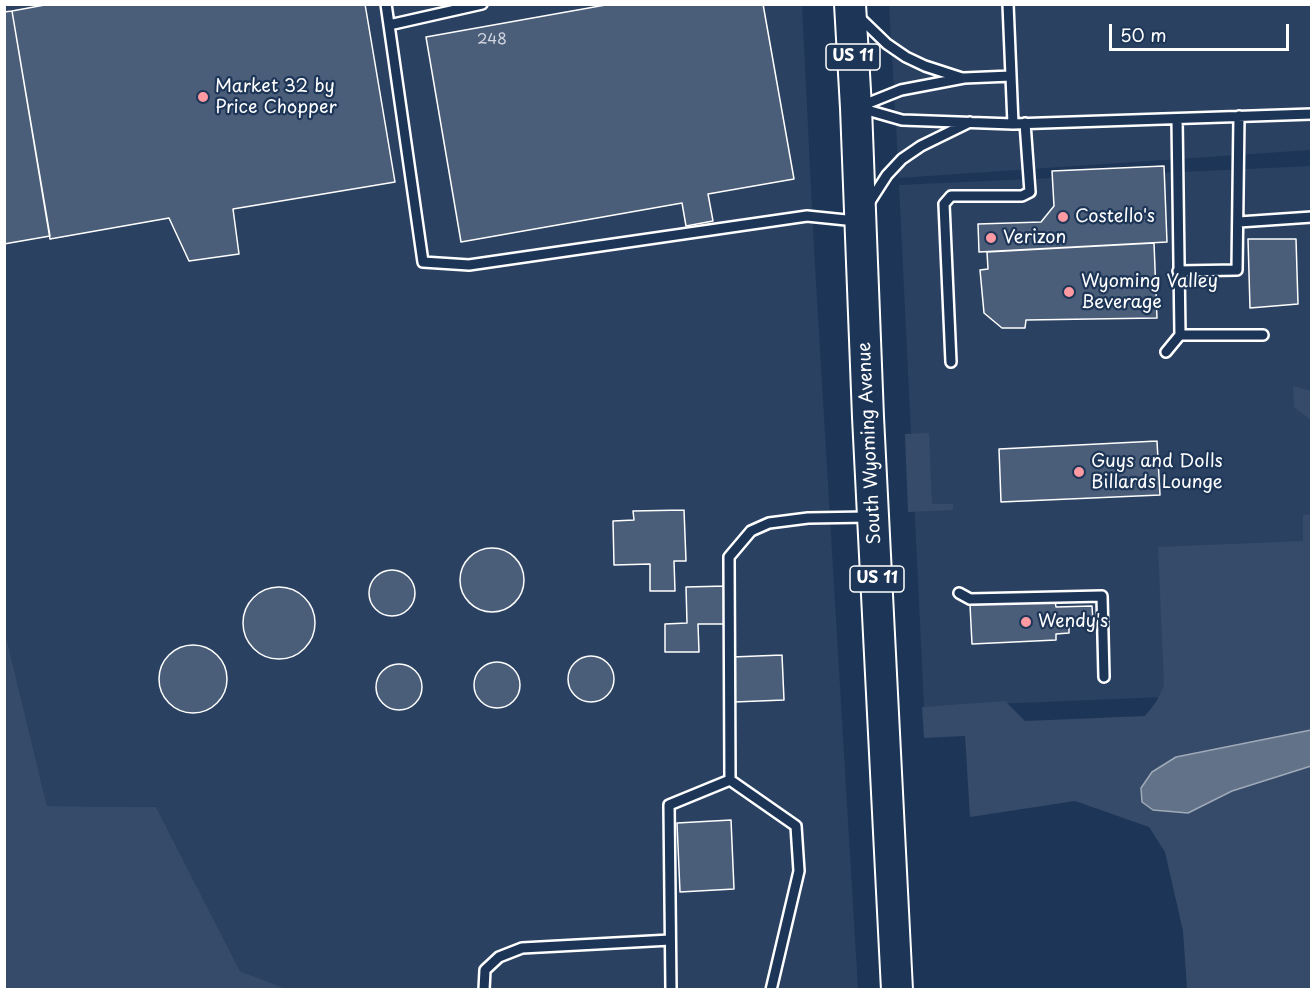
<!DOCTYPE html>
<html>
<head>
<meta charset="utf-8">
<style>
  body { margin:0 }
  #map { position:relative; width:1316px; height:994px; overflow:hidden; background:#1d3557; font-family:"Playpen Sans",sans-serif }
  canvas { display:block }
  .frame { position:absolute; inset:0; border:6px solid #fff; pointer-events:none }
  .scale { position:absolute; left:1109px; top:24px; width:180px; height:27px; box-sizing:border-box; border:3px solid #fff; border-top:0; padding-left:8px; font-size:18px; line-height:21px; white-space:nowrap; color:#fff; -webkit-text-stroke:4px #1d3557; paint-order:stroke }
</style>
</head>
<body>
<div id="map">
<canvas width="1316" height="994"></canvas>
<div class="frame"></div>
<div class="scale">50 m</div>
</div>
<script>
const g = document.querySelector('canvas').getContext('2d');
g.lineJoin = 'round';
function fill(path, color) {
  g.fillStyle = color;
  g.fill(path, 'evenodd');
}
function shape(rows) {
  const path = new Path2D();
  for (const r of rows) {
    if (r.length === 3) {
      path.moveTo(r[0] + r[2], r[1]);
      path.arc(r[0], r[1], r[2], 0, 2 * Math.PI);
      continue;
    }
    path.moveTo(r[0], r[1]);
    for (let i = 2; i < r.length; i += 2) path.lineTo(r[i], r[i + 1]);
  }
  return path;
}
function stroke(path, color, width, dash) {
  g.strokeStyle = color;
  g.lineWidth = width;
  g.lineCap = dash ? 'butt' : 'round';
  g.setLineDash(dash || []);
  g.stroke(path);
}
function label(font, color, halo, rows, align = 'center') {
  g.font = font + ' "Playpen Sans",sans-serif';
  g.lineWidth = 4.5;
  g.setLineDash([]);
  g.textBaseline = 'middle';
  g.strokeStyle = halo;
  g.fillStyle = color;
  for (const [text, x, y, turn = 0] of rows) {
    g.save();
    g.translate(x, y);
    g.rotate((+turn || 0) * Math.PI / 180);
    g.textAlign = isNaN(turn) ? turn : align;
    if (halo) g.strokeText(text, 0, 0);
    g.fillText(text, 0, 0);
    g.restore();
  }
}
fill(shape([
  [4,5,802,5,814,248,858,989,287,989,240,971,156,807,47,806,4,628],
  [889,5,1311,5,1311,150,899,178],
  [1311,166,1311,574,1187,696,924,707,899,185]
]), '#2a4161');
fill(shape([
  [1293,386,1311,391,1311,420,1294,407],
  [929,433,932,504,953,504,953,510,908,512,905,434],
  [1311,514,1311,730,1176,757,1188,813,1232,791,1311,766,1311,989,1187,989,1183,931,1165,852,1149,827,1075,801,970,817,965,736,924,738,922,707,1005,701,1025,721,1145,716,1156,702,1164,686,1158,547,1303,541,1303,515],
  [4,628,47,806,156,807,240,971,287,989,5,989]
]), '#364b69');
const water = shape([
  [1311,730,1311,766,1232,791,1188,813,1153,810,1142,802,1141,788,1152,772,1176,757,1311,730]
]);
fill(water, '#617289');
stroke(water, '#a0aab8', 1.5);
const building = shape([
  [50,4,365,4,395,182,233,209,239,254,189,261,169,218,50,239,12,11,50,4],
  [611,4,763,4,794,179,708,194,713,221,686,226,682,203,461,242,426,37,611,4],
  [12,11,50,236,4,244,4,12,12,11],
  [1164,166,1167,242,979,252,978,224,1041,222,1054,206,1052,171,1164,166],
  [1248,239,1296,239,1298,304,1250,308,1248,239],
  [1154,243,1157,318,1026,320,1025,328,1002,328,984,313,980,270,988,269,987,252,1154,243],
  [1157,441,1160,495,1001,502,999,449,1157,441],
  [684,510,686,561,674,561,675,591,650,591,650,564,614,565,613,521,634,520,633,511,684,510],
  [492,580,32],
  [392,593,23],
  [726,586,727,624,698,624,699,652,665,652,665,624,687,623,686,587,726,586],
  [279,623,36],
  [1055,601,1056,607,1092,606,1093,622,1069,623,1069,633,1056,634,1056,640,972,644,970,605,1055,601],
  [193,679,34],
  [782,655,784,700,734,702,732,657,782,655],
  [591,679,23],
  [497,685,23],
  [399,687,23],
  [731,820,734,889,680,892,677,823,731,820]
]);
fill(building, '#4a5d79');
stroke(building, '#fff', 1.5);
const lane = shape([
  [386,4,423,262,469,265,807,216,856,221],
  [1008,4,1013,124],
  [859,17,887,44,906,57,925,66,962,78],
  [389,25,482,4],
  [861,106,901,90,964,78,1011,76],
  [860,108,902,120,1013,124,1312,114],
  [1177,119,1180,335,1263,335],
  [869,203,887,175,902,159,921,146,970,122],
  [1239,222,1312,217],
  [1178,271,1237,270,1239,116],
  [1166,352,1180,335],
  [951,362,944,204,951,196,1022,196,1030,192,1025,123],
  [959,593,970,599,1102,596,1104,677],
  [484,990,485,970,499,957,522,948,670,940],
  [671,990,669,805,730,780],
  [771,990,799,871,796,826,730,780,729,557,751,531,769,523,808,518,869,517]
]);
const primary = shape([
  [850,4,856,108,868,417,897,990]
]);
stroke(lane, '#fff', 14);
stroke(primary, '#fff', 34);
stroke(lane, '#1d3557', 9);
stroke(primary, '#1d3557', 30);
for (const [x, y, r, color] of [
  [203,97,6,"#ff9aa2"],
  [1063,217,6,"#ff9aa2"],
  [991,238,6,"#ff9aa2"],
  [1069,292,6,"#ff9aa2"],
  [1079,472,6,"#ff9aa2"],
  [1026,622,6,"#ff9aa2"]
]) {
  const dot = new Path2D();
  dot.arc(x, y, r, 0, 2 * Math.PI);
  g.fillStyle = color;
  g.fill(dot);
  stroke(dot, '#1d3557', 2);
}
label('15px', '#d2d6de', null, [
  ["248",492,40]
]);
for (const [x, y, w] of [
  [853,57,54],
  [877,579,54]
]) {
  const box = new Path2D();
  box.roundRect(x - w / 2, y - 13, w, 26, 4.5);
  g.fillStyle = '#1d3557';
  g.fill(box);
  stroke(box, '#fff', 1.5);
}
label('bold 16px', '#fff', null, [
  ["US 11",853,57],
  ["US 11",877,579]
]);
label('18px', '#fff', '#1d3557', [
  ["Market 32 by",215,87],
  ["Price Chopper",215,108],
  ["Costello's",1075,217],
  ["Verizon",1003,238],
  ["Wyoming Valley",1081,282],
  ["Beverage",1081,303],
  ["Guys and Dolls",1091,462],
  ["Billards Lounge",1091,483],
  ["Wendy's",1038,622]
], 'left');
label('18px', '#fff', '#1d3557', [
  ["South Wyoming Avenue",870,443,-93]
]);
</script>
</body>
</html>
